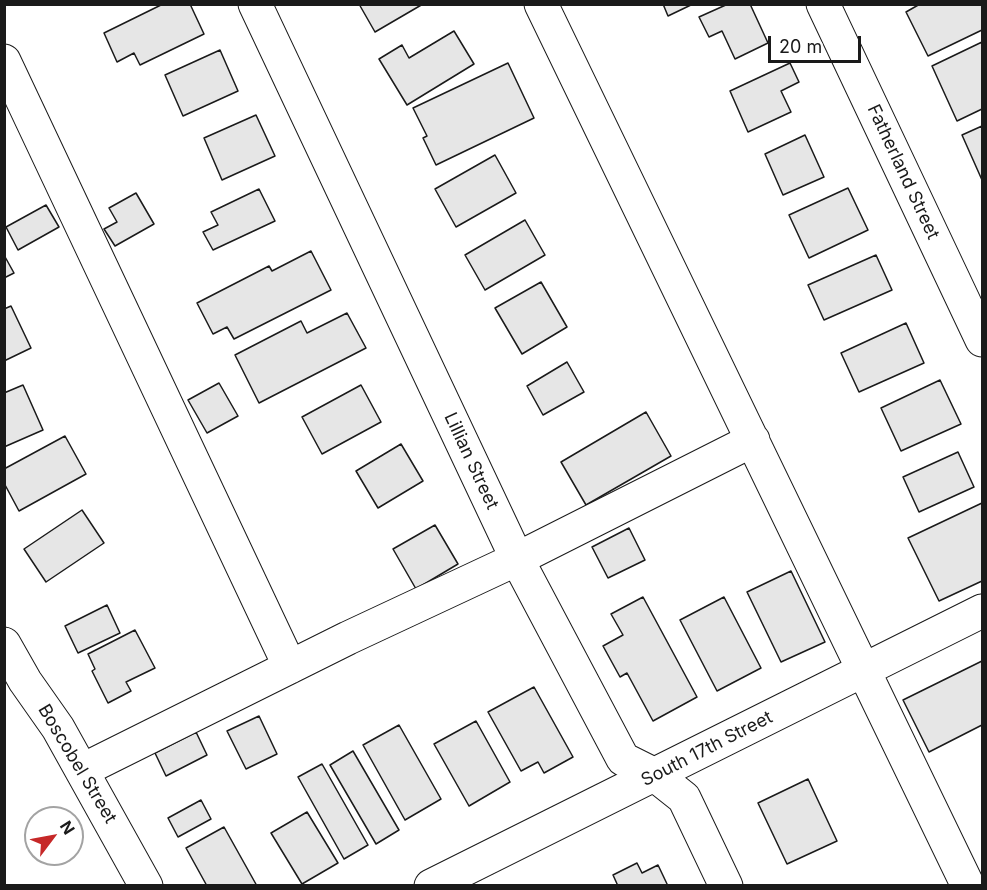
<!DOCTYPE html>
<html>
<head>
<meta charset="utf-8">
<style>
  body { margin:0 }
  #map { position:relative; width:987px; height:890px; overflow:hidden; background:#fff; font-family:Inter,sans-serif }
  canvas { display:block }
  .frame { position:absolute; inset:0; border:6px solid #1a1a1a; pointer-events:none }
  .north { position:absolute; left:24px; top:806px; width:60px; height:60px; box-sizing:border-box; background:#fff; border:2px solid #a3a3a3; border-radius:50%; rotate:58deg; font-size:16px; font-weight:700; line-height:24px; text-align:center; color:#1a1a1a }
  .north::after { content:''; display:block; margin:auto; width:21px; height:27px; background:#c62828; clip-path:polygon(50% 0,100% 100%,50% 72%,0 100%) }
  .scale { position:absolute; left:768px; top:36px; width:93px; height:27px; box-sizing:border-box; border:3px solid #1a1a1a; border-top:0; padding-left:8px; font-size:18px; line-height:21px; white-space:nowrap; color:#1a1a1a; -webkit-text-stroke:4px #fff; paint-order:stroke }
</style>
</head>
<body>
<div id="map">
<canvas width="987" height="890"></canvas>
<div class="frame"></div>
<div class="north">N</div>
<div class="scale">20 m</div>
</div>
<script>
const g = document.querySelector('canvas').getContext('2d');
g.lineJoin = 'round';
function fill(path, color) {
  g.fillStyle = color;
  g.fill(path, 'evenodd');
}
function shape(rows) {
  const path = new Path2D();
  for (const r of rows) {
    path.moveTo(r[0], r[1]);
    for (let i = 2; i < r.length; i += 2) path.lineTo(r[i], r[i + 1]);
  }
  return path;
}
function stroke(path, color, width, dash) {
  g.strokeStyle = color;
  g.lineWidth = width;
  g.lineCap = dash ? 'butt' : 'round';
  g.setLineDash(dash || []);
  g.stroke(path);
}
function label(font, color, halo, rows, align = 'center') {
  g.font = font + ' Inter,sans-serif';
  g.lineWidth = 4.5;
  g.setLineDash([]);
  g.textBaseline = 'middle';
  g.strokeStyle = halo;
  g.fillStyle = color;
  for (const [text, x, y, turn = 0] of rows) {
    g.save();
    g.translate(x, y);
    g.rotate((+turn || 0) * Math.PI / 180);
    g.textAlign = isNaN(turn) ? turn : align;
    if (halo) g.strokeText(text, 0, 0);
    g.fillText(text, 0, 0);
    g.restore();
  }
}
const building = shape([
  [163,4,190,4,204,34,140,65,134,53,117,62,104,33,163,4],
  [359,4,423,4,375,32,359,4],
  [663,4,693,4,668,16,663,4],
  [728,4,750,4,768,43,735,59,722,31,709,37,699,17,728,4],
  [920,4,982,4,982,30,928,56,906,12,920,4],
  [454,31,474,64,407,105,379,59,402,45,409,58,454,31],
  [982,42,982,109,957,121,932,66,982,42],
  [220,50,238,91,183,116,165,75,220,50],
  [508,63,534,118,436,165,423,138,427,136,413,108,508,63],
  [790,63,799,82,781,91,791,112,748,132,730,91,790,63],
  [256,115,275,156,222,180,204,138,256,115],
  [982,126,982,180,962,135,982,126],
  [805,135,824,177,783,195,765,154,805,135],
  [495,155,516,193,456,227,435,189,495,155],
  [848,188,868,230,809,258,789,215,848,188],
  [259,189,275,221,213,250,203,232,218,225,211,212,259,189],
  [136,193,154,224,115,246,104,229,117,222,109,208,136,193],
  [46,205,59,227,18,250,6,227,46,205],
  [525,220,545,255,485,290,465,255,525,220],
  [311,251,331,290,234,339,227,327,213,334,197,303,269,266,272,271,311,251],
  [4,255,14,273,4,278,4,255],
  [876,255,892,290,824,320,808,285,876,255],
  [541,282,567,327,522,354,495,308,541,282],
  [11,306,31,348,4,361,4,309,11,306],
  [347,313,366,348,259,403,235,355,301,321,307,333,347,313],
  [906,323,924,363,859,392,841,353,906,323],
  [567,362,584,392,543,415,527,386,567,362],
  [940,380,961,424,901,451,881,408,940,380],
  [219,383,238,416,207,433,188,400,219,383],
  [23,385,43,430,4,447,4,393,23,385],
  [361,385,381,422,322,454,302,417,361,385],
  [646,412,671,456,586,505,561,462,646,412],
  [65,436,86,474,19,511,4,483,4,469,65,436],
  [401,444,423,481,378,508,356,471,401,444],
  [958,452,974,487,919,512,903,477,958,452],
  [982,503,982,581,939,601,908,538,982,503],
  [82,510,104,543,46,582,24,549,82,510],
  [435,525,458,564,416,589,393,549,435,525],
  [629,528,645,560,608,578,592,547,629,528],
  [791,571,825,642,781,662,747,592,791,571],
  [643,597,697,697,653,721,627,673,620,677,603,646,623,635,611,614,643,597],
  [724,597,761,668,717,691,680,620,724,597],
  [107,605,120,633,78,653,65,626,107,605],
  [135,630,155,668,126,682,131,691,108,703,92,671,95,669,88,654,135,630],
  [982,661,982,725,929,752,903,700,982,661],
  [534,687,573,757,544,773,538,762,521,771,488,712,534,687],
  [259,716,277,754,246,769,227,731,259,716],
  [476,721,510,782,469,806,434,744,476,721],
  [399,725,441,799,405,820,363,745,399,725],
  [196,732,207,755,166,776,155,753,196,732],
  [353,751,399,830,376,844,330,765,353,751],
  [322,764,368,845,344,859,298,777,322,764],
  [808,779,837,841,787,864,758,803,808,779],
  [201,800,211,819,178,837,168,818,201,800],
  [307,812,338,863,302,884,271,833,307,812],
  [224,827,257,886,207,886,186,848,224,827],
  [637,863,642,873,658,865,668,886,618,886,613,875,637,863]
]);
fill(building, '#e6e6e6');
stroke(building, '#1a1a1a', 1.5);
const minor = shape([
  [255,4,517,559,623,759,655,775,684,798,726,886],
  [541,4,968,886],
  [823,4,982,340],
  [4,61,290,667],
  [4,644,25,681,58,728,146,886],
  [83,770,348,638,517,559,753,440],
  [431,886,982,611]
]);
stroke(minor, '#1a1a1a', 35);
stroke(minor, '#fff', 33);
label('18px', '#1a1a1a', '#fff', [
  ["Fatherland Street",903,172,65],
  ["Lillian Street",471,461,65],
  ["South 17th Street",707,749,-27],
  ["Boscobel Street",77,764,59]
]);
</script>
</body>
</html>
